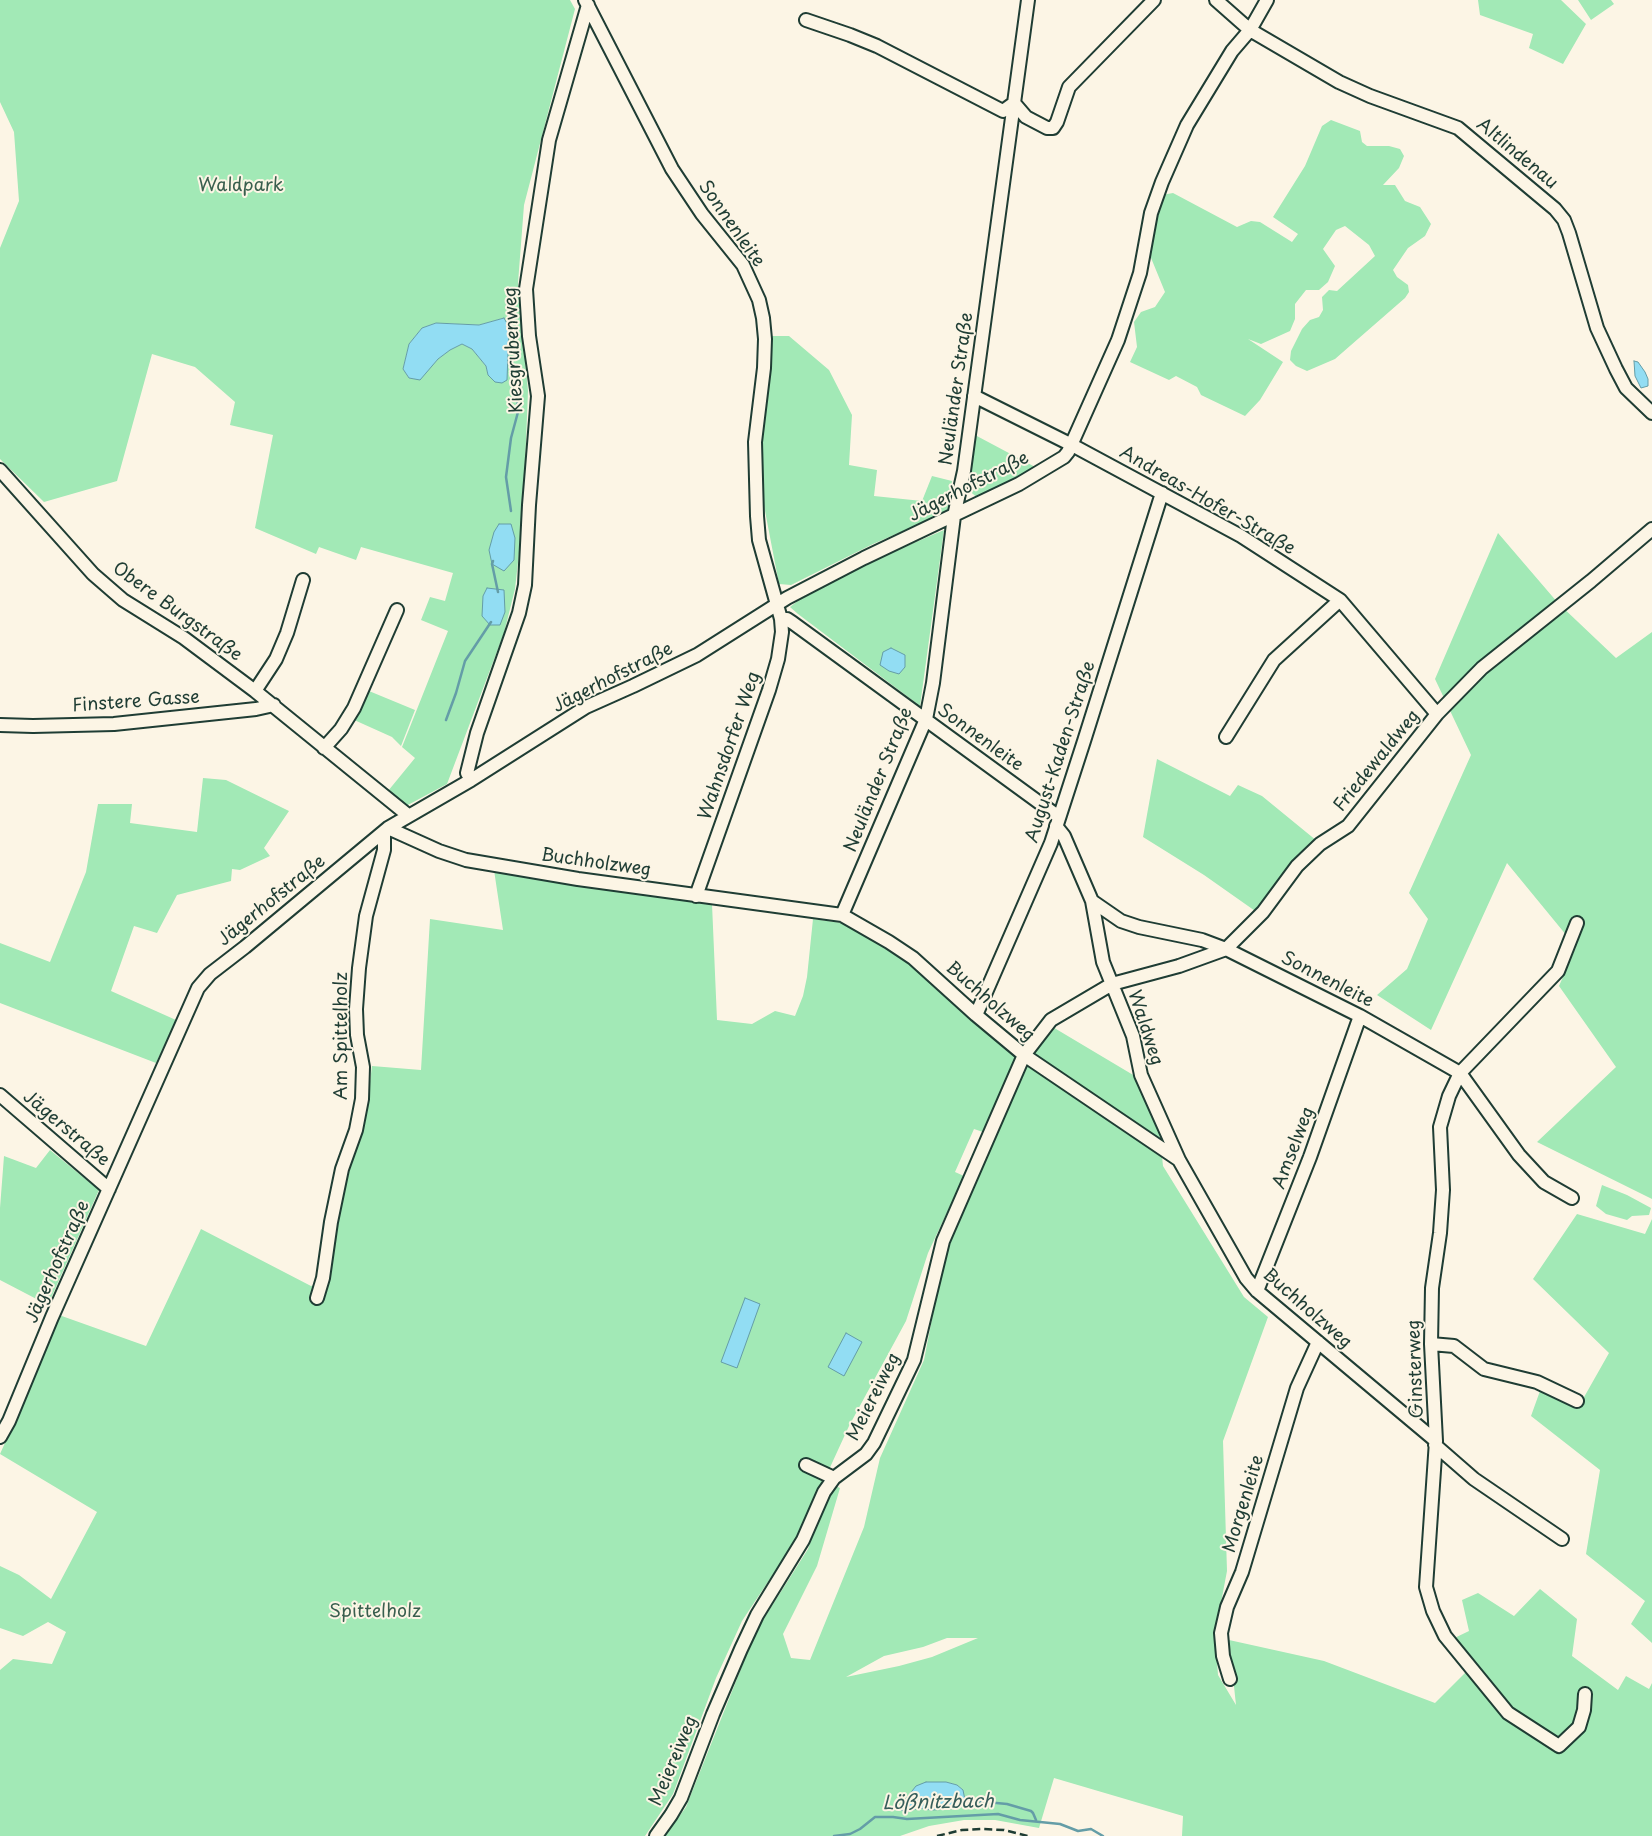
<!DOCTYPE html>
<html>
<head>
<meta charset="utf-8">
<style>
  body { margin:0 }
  canvas { display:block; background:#fcf5e5 }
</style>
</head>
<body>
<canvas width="1652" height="1836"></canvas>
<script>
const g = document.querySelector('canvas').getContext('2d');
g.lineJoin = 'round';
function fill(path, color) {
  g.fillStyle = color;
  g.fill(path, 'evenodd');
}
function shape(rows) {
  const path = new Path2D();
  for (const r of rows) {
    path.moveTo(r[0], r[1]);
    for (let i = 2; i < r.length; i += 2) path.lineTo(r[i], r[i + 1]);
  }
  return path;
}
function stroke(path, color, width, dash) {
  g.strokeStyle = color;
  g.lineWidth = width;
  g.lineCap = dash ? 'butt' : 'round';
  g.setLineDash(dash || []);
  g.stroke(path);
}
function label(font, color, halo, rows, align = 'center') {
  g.font = font + ' "Playpen Sans",sans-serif';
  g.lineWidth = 4;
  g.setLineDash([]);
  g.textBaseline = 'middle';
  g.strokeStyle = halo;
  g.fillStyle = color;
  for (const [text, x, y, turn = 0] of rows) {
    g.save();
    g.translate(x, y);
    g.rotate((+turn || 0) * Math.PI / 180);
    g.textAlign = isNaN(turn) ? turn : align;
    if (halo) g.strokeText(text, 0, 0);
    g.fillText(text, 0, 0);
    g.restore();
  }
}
fill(shape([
  [0,0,570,0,575,9,524,205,518,283,528,391,523,517,515,589,504,633,447,784,406,806,388,791,415,758,402,747,448,631,421,620,430,597,445,601,453,573,361,547,356,560,319,547,316,554,255,528,273,435,230,425,235,402,195,367,152,354,117,481,44,502,0,459,0,248,19,201,14,132,0,102],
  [504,318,488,375,486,366,472,349,462,344,450,350,438,359,420,379,409,378,403,369,409,344,422,328,436,323,479,325],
  [1478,0,1561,0,1586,24,1563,64,1529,48,1533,34,1480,15],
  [1578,0,1611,0,1614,4,1591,20],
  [1331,120,1360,131,1362,142,1367,146,1389,146,1400,149,1404,156,1399,168,1383,185,1395,185,1405,201,1420,207,1431,224,1425,236,1408,248,1393,270,1397,277,1408,285,1409,292,1405,298,1335,359,1307,371,1296,366,1290,360,1291,351,1302,329,1310,320,1319,317,1323,310,1322,297,1329,290,1337,291,1375,256,1369,245,1345,226,1336,230,1323,249,1335,266,1328,282,1319,290,1306,290,1295,304,1295,319,1290,331,1261,344,1248,339,1283,362,1260,400,1245,416,1201,395,1197,387,1176,376,1169,380,1130,362,1137,347,1134,322,1141,312,1155,307,1165,292,1149,253,1152,229,1162,195,1173,193,1237,227,1251,221,1260,222,1292,242,1298,234,1273,217,1305,166,1322,126],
  [771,336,789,336,829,370,852,415,849,465,877,470,874,496,922,501,932,476,952,481,947,512,873,544,791,585,779,584,761,490,764,412],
  [975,435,1037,468,979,499,967,489],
  [944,530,920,706,798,614,790,607,805,595,874,560],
  [1498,533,1558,603,1616,658,1652,632,1652,1199,1537,1142,1616,1067,1559,986,1576,947,1507,863,1431,1030,1377,995,1407,969,1428,919,1409,893,1471,755,1435,679],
  [369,691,415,710,401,746,392,737,352,719],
  [1157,759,1230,796,1238,785,1262,796,1317,841,1258,913,1204,875,1143,837],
  [203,778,226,780,289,811,264,848,270,856,240,870,232,869,231,881,177,895,157,933,134,926,111,991,176,1020,156,1063,0,1003,0,943,50,962,86,872,98,804,132,804,130,823,197,832],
  [494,870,553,881,712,904,717,1020,752,1024,775,1011,795,1016,803,996,807,977,813,919,843,923,908,958,962,1011,1016,1058,983,1132,974,1129,955,1172,964,1176,928,1253,906,1321,849,1426,799,1535,742,1621,716,1678,673,1794,645,1836,0,1836,0,1670,13,1659,52,1664,66,1632,48,1622,23,1636,0,1628,0,1566,19,1575,51,1599,97,1512,0,1454,34,1378,59,1315,146,1346,201,1229,311,1286,317,1284,338,1161,352,1122,365,1121,372,1066,421,1070,430,919,503,930],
  [1051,1026,1155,1088,1163,1166,1244,1297,1268,1317,1223,1441,1227,1571,1215,1634,1218,1675,1236,1705,1229,1640,1324,1661,1435,1703,1467,1671,1444,1643,1469,1631,1462,1600,1478,1593,1514,1616,1540,1589,1577,1619,1572,1656,1618,1690,1626,1676,1649,1689,1652,1683,1652,1836,1182,1836,1183,1816,1054,1778,1039,1828,995,1820,964,1820,929,1826,900,1836,665,1836,686,1807,756,1631,808,1549,829,1489,833,1485,840,1488,817,1566,783,1634,791,1658,810,1660,864,1527,880,1458,924,1360,941,1272,949,1242,1025,1070],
  [947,1638,978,1638,932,1657,899,1666,846,1677,884,1656,923,1647],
  [946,1782,957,1785,963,1790,931,1810,919,1808],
  [50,1150,99,1190,48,1305,0,1280,0,1208,4,1156,36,1168],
  [1602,1185,1627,1195,1651,1208,1649,1215,1632,1216,1627,1220,1606,1214,1596,1206],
  [1577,1214,1645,1234,1652,1219,1652,1643,1631,1624,1645,1601,1586,1554,1600,1470,1531,1416,1540,1391,1579,1406,1609,1353,1533,1279]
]), '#a2e9b6');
const water = shape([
  [504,318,509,327,507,380,502,383,495,382,488,375,486,366,472,349,462,344,450,350,438,359,420,380,409,378,403,369,409,344,422,328,436,323,479,325,504,318],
  [1634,361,1638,362,1645,372,1648,379,1648,386,1641,388,1635,376,1634,361],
  [499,524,511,524,515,538,514,560,504,571,492,564,489,550,494,532,499,524],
  [487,588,504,590,505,612,500,625,490,625,482,616,483,596,487,588],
  [891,648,905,655,905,667,899,674,889,671,880,665,883,652,891,648],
  [745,1298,760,1304,737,1368,721,1362,745,1298],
  [846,1333,862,1342,844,1376,828,1367,846,1333],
  [926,1782,946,1782,957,1785,963,1790,965,1800,962,1804,951,1809,931,1810,919,1808,906,1812,901,1810,900,1808,904,1801,916,1786,926,1782]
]);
fill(water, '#92ddf3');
stroke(water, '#649da7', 1);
stroke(shape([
  [511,511,506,477,511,438,518,412,517,394,512,386],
  [493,561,492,564,498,592],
  [446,720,456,693,465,661,491,622],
  [965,1800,1007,1804,1031,1811,1033,1813,1036,1820],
  [834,1836,850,1834,860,1829,875,1817,893,1817,907,1819,998,1814,1020,1820,1060,1824,1078,1831,1091,1829,1103,1836]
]), '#649da7', 2.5);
const minor = shape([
  [585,0,672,169,702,214,743,265,759,300,763,318,765,339,764,368,755,442,757,516,759,540,781,619,782,632,778,659,769,690,696,896],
  [1216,0,1250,30,1339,82,1370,96,1458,128,1555,209,1564,220,1569,233,1597,328,1616,369,1626,388,1652,413],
  [806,20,850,35,877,46,1003,111,1014,103,1026,117,1047,128,1053,128,1057,122,1069,87,1154,0],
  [974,396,1072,445,1241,536,1340,600,1437,714],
  [0,470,93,574,123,600,184,638,255,691,409,816],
  [781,619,787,619,793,623,1059,817],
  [255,691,276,659,287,633,303,580],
  [0,725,33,726,114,724,256,709,274,705],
  [1226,737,1274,660,1340,600],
  [324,748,341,729,354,708,397,610],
  [471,780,467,773,477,733,519,613,525,585,529,505,538,396,529,336,526,289,549,140,588,5],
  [1056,826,1064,836,1092,901,1121,921,1139,927,1202,940,1226,949,1360,1016,1460,1073,1519,1155,1544,1182,1572,1198],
  [388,828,439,851,466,860,578,879,842,915,889,942,913,958,976,1015,1024,1055,1179,1160,1246,1278,1257,1291,1436,1441],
  [1092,901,1103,962,1133,1036,1141,1075,1179,1160],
  [842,915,926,719,933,683,954,516,964,471,1028,0],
  [1577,923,1558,971,1460,1073,1449,1096,1440,1127,1443,1190,1440,1233,1432,1288,1431,1344,1436,1441,1426,1587,1433,1611,1445,1636,1508,1713,1559,1746,1579,1727,1584,1710,1585,1694],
  [976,1015,1051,843,1084,741,1162,493],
  [0,1095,109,1189],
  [1257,1291,1310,1157,1360,1016],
  [317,1298,323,1278,331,1222,342,1169,356,1130,362,1099,363,1067,357,1035,356,1009,359,968,366,916,384,850,384,832],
  [1431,1344,1454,1346,1484,1369,1537,1382,1577,1401],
  [0,1437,9,1421,52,1317,198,988,210,974,245,947,388,828,471,780,586,707,633,686,697,655,787,598,864,558,1019,484,1064,457,1068,452,1118,340,1140,273,1151,213,1162,182,1187,125,1232,51,1250,30,1267,0],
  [1435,1445,1474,1479,1562,1539],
  [806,1465,834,1478],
  [1230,1679,1223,1656,1221,1633,1227,1607,1242,1572,1297,1388,1318,1342],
  [656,1836,671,1815,681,1798,713,1714,741,1649,757,1615,803,1540,824,1492,834,1478,866,1454,874,1443,914,1360,943,1241,1024,1055,1051,1020,1112,984,1179,966,1226,949,1263,912,1297,866,1320,844,1348,826,1437,714,1482,668,1591,581,1652,529]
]);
stroke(minor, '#1f3d34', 16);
stroke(minor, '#fcf5e5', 12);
stroke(shape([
  [937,1836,962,1830,982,1829,1004,1830,1028,1836]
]), '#1f3d34', 2.5, [8, 4]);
label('18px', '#1f3d34', '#fcf5e5', [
  ["Altlindenau",1517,154,40],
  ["Sonnenleite",731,224,55],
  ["Kiesgrubenweg",514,350,-93],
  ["Neuländer Straße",957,389,-82],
  ["Jägerhofstraße",969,487,-27],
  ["Andreas-Hofer-Straße",1207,501,30],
  ["Obere Burgstraße",177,612,36],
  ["Jägerhofstraße",613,678,-27],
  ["Finstere Gasse",136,702,-4],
  ["Sonnenleite",980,738,36],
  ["Wahnsdorfer Weg",730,746,-71],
  ["August-Kaden-Straße",1061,752,-72],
  ["Friedewaldweg",1377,761,-51],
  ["Neuländer Straße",879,780,-68],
  ["Buchholzweg",596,863,8],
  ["Jägerhofstraße",272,901,-39],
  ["Sonnenleite",1327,980,27],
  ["Buchholzweg",990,1002,41],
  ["Waldweg",1145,1028,72],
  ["Am Spittelholz",342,1036,-90],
  ["Jägerstraße",66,1129,40],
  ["Amselweg",1294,1148,-69],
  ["Jägerhofstraße",58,1262,-66],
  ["Buchholzweg",1307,1309,41],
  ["Ginsterweg",1416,1369,-92],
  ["Meiereiweg",874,1397,-63],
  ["Morgenleite",1244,1504,-73],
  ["Meiereiweg",674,1761,-67]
]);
label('18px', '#395f4e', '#fcf5e5', [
  ["Waldpark",241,186],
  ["Spittelholz",375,1612]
]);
label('italic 19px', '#365d5a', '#fcf5e5', [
  ["Lößnitzbach",938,1803,-1]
]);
</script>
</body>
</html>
